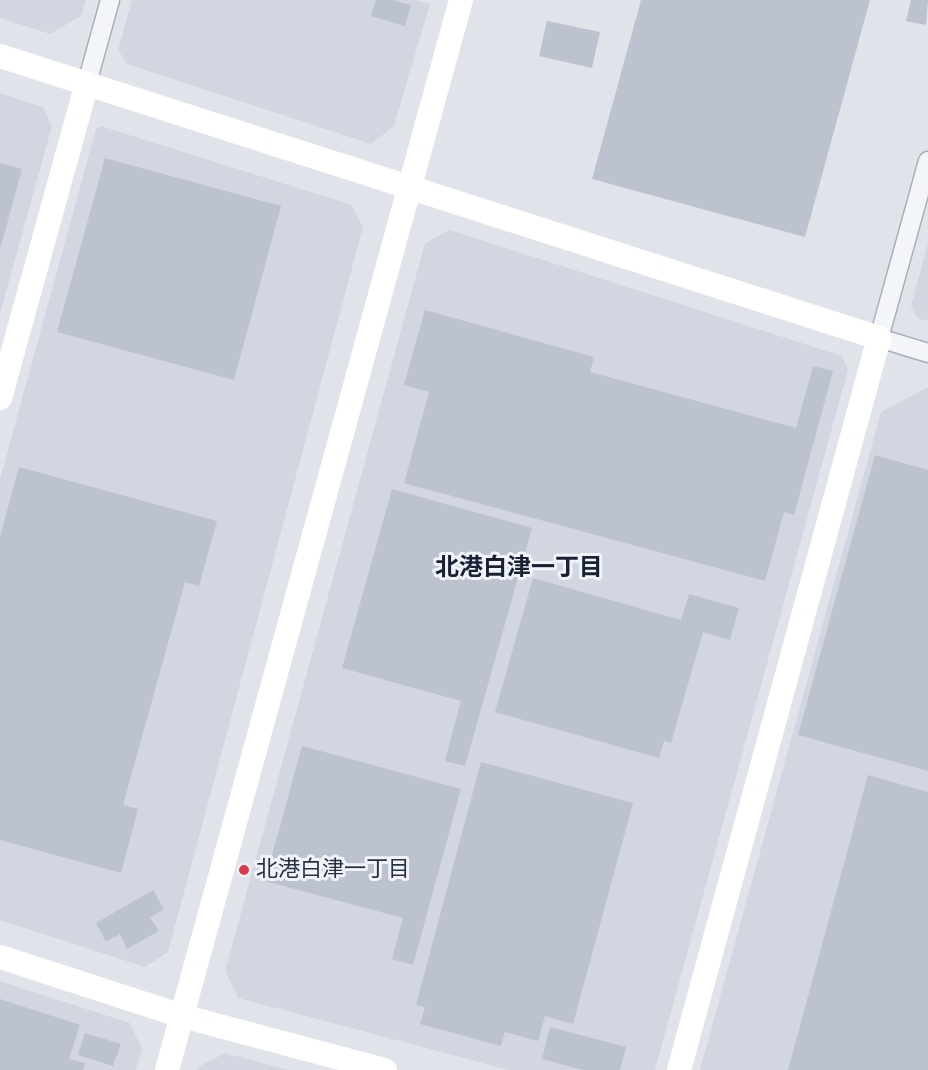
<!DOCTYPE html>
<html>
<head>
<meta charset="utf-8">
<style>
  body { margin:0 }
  canvas { display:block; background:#e0e4ea }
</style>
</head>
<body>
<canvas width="928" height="1070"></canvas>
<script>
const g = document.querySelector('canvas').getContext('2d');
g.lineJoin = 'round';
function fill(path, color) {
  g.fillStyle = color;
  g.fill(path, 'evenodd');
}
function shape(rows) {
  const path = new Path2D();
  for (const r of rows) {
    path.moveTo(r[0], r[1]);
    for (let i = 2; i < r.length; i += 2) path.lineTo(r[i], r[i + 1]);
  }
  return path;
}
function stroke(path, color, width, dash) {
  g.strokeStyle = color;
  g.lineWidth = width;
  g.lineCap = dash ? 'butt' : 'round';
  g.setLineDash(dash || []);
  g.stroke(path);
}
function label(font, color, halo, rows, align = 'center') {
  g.font = font + ' "PT Sans Narrow","Noto Sans JP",sans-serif';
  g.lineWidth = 6;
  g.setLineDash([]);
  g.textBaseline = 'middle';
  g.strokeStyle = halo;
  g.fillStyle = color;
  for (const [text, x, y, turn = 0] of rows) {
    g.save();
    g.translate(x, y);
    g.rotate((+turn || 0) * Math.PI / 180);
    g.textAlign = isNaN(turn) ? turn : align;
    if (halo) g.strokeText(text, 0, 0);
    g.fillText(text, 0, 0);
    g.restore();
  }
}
fill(shape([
  [0,0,86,0,81,16,50,34,0,18],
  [132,0,415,0,430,4,394,126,371,144,127,64,118,50],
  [0,93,43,107,52,126,0,314],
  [101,126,352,205,363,227,168,952,145,967,0,920,0,479,96,129],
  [450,230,842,356,848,370,655,1070,509,1070,238,998,225,971,425,243],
  [928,243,928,321,917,318,911,306],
  [928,387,928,1070,700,1070,881,412],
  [0,981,130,1023,142,1049,136,1070,0,1070],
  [225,1053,289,1070,197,1070,198,1067]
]), '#d2d6e0');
fill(shape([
  [376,0,392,0,411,5,405,26,371,16],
  [641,0,870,0,805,237,592,179],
  [911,0,928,0,926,25,906,21],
  [547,21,600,32,592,68,539,56],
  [105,158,281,206,234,380,57,332],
  [0,163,22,169,1,246,0,246],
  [425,310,594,357,590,372,796,428,813,366,833,371,794,515,784,512,765,581,404,483,429,392,404,385],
  [875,455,928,470,928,771,798,735],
  [19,467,217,521,199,586,185,582,123,805,138,809,121,873,0,840,0,537],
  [392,489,532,528,465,766,445,761,461,701,342,668],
  [533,578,681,620,689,594,739,608,730,640,703,632,671,743,664,741,659,758,495,712],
  [302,746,461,789,413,965,392,959,403,918,265,881],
  [481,762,633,803,573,1024,545,1016,538,1041,505,1032,501,1046,420,1024,425,1007,416,1005],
  [868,775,928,792,928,1070,788,1070],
  [153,890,164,909,150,917,159,931,127,949,120,934,106,942,96,923],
  [0,999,80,1025,69,1059,85,1063,83,1070,0,1070],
  [550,1027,626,1047,620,1070,583,1070,542,1059],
  [85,1033,121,1044,113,1066,78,1055]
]), '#bcc2ce');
const street = shape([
  [87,83,110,0],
  [928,161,879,338,928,353]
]);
stroke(street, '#a8aeb8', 21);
stroke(street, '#f3f5f8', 18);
stroke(shape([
  [0,56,879,338,679,1070],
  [0,398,87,83],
  [0,957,182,1016,385,1070],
  [167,1070,461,0]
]), '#fff', 24);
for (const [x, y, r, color] of [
  [244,870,6,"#db394d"]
]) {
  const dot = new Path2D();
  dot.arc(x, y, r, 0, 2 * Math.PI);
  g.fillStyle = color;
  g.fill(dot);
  stroke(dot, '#f0f3f7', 2);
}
label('22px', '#273043', '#f0f3f7', [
  ["北港白津一丁目",256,870]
], 'left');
label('bold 24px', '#192134', '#f0f3f7', [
  ["北港白津一丁目",519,568]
]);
</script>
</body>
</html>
